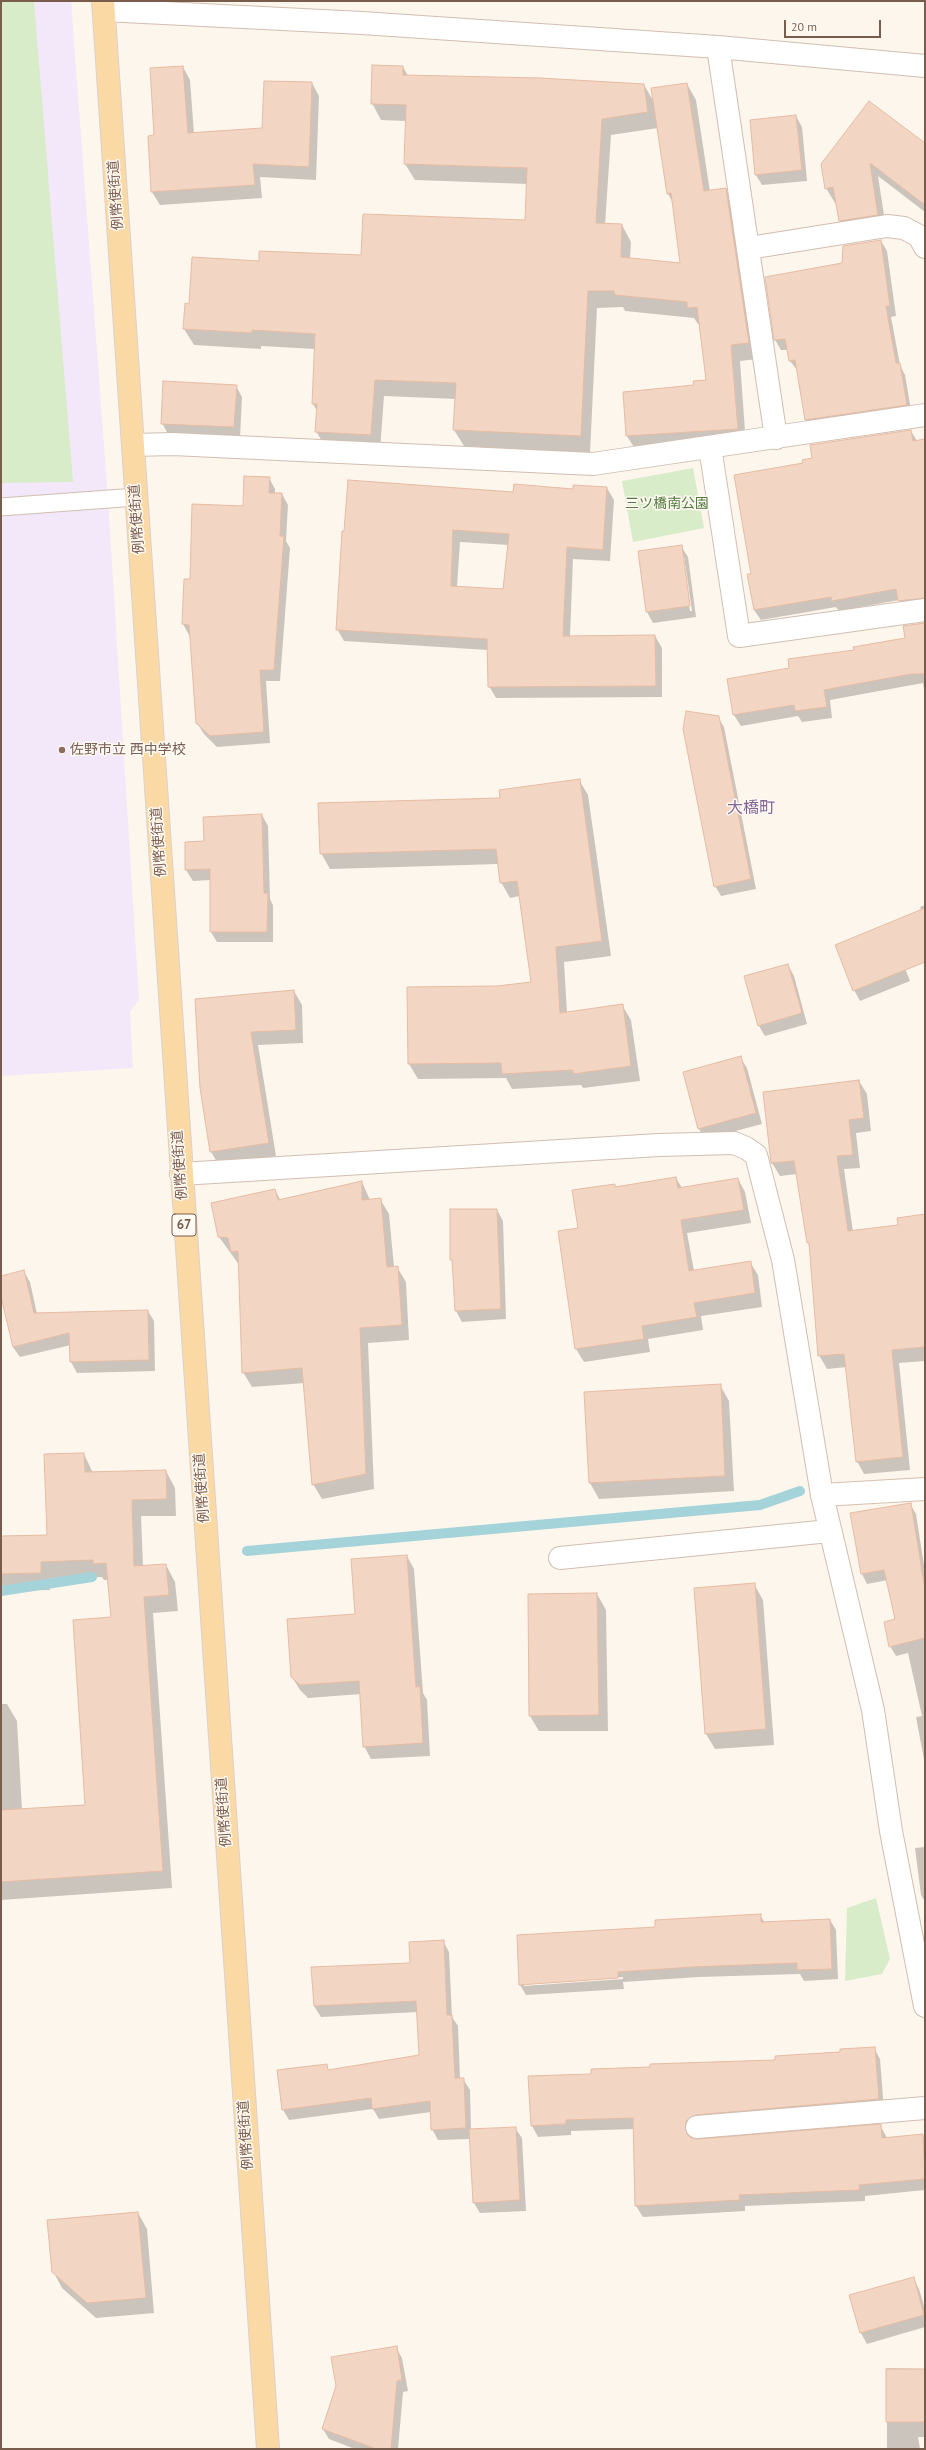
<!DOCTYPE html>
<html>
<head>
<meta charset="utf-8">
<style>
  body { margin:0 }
  #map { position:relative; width:926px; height:2450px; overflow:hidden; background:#fdf6ec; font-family:"PT Sans",sans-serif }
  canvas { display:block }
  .frame { position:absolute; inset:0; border:2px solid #7a5c4d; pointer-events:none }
  .scale { position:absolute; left:784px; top:20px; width:97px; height:18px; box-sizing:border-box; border:2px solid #7a5c4d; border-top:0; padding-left:5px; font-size:12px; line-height:14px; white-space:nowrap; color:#7a5c4d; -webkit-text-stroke:3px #fffaf3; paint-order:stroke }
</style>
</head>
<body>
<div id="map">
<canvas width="926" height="2450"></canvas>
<div class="frame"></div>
<div class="scale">20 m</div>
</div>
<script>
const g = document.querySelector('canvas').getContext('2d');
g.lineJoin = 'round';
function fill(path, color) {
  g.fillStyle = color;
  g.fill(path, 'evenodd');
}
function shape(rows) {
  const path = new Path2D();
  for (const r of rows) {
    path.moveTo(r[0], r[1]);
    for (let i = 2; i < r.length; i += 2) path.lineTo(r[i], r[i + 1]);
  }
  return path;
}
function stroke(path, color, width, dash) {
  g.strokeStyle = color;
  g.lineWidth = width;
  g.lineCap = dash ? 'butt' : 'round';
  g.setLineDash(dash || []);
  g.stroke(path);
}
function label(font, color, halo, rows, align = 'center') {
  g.font = font + ' "PT Sans","Noto Sans JP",sans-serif';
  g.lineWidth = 3;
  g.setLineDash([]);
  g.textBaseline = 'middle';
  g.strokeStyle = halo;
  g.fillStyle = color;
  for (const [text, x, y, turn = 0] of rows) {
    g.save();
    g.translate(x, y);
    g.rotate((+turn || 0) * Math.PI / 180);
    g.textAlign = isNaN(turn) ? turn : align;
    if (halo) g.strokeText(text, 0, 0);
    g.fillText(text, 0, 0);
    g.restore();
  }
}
fill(shape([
  [1,1,71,1,108,499,139,1000,130,1011,133,1068,1,1076]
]), '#f3e8fa');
fill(shape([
  [1,1,34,1,73,482,1,483],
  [693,468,704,528,633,542,622,481],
  [876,1898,890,1959,882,1974,845,1981,847,1908]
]), '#d8ecc9');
fill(shape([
  [183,67,190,80,194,134,263,129,312,83,319,96,316,180,260,177,262,198,160,205,152,192,155,136],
  [403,67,408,76,644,85,654,102,687,84,696,100,710,192,726,189,735,206,758,359,740,361,746,445,637,452,627,436,695,386,708,381,700,324,698,324,694,318,625,311,623,307,597,308,590,453,464,446,454,430,456,399,384,396,380,451,326,448,316,431,317,411,313,404,315,349,261,346,261,349,194,345,184,329,190,305,260,262,362,256,526,221,528,184,415,180,405,164,407,121,381,120,372,103],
  [658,128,668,194,673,203,682,264,630,259,631,242,622,225,605,225,611,135],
  [796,116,802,127,807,181,762,185,756,175],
  [925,144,925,212,878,176,886,228,848,235,840,221,837,203,835,203,826,188,822,164],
  [881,241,887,251,896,316,891,317,900,365,905,375,912,416,813,430,806,420,798,371,790,361,788,350,781,350,775,340,843,263],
  [236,386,242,397,240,438,168,434,162,423],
  [911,431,917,441,925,442,925,609,905,611,899,600,839,611,836,607,761,620,754,610,752,575,804,464],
  [269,478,275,489,275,494,282,494,288,505,286,541,290,548,280,681,266,681,270,743,217,747,204,734,197,723,191,635,189,635,183,624,191,580,243,507],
  [607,488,614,500,610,561,573,559,570,637,655,636,662,648,662,697,496,698,489,686,488,650,344,641,337,629,345,532,514,493],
  [460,542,509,545,504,590,457,587],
  [681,546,688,557,696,617,653,623,647,612,639,552],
  [682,556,684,556,692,611,690,611],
  [925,624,925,695,923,683,830,700,832,718,802,722,798,716,741,726,734,715,728,680,790,669,906,639],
  [718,717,724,727,756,889,721,896,715,886],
  [579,780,588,795,611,956,564,962,567,1013,622,1005,631,1020,640,1081,583,1088,581,1085,512,1089,506,1078,418,1079,409,1064,497,987,532,983,520,896,510,898,501,882,499,864,330,869,321,853,501,799],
  [262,815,268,826,270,899,273,905,273,942,217,942,211,932,211,880,193,881,186,870,186,843,205,842],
  [925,905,925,920,920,907],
  [892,936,910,981,860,1001,854,990],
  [788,965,794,976,807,1024,765,1036,759,1026],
  [294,991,302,1005,303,1043,258,1045,276,1156,219,1165,211,1152,201,1088,196,1000],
  [740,1057,747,1068,762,1124,705,1139,699,1129],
  [859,1081,867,1094,871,1131,856,1133,860,1168,844,1169,853,1232,899,1226,925,1215,925,1361,899,1363,910,1470,864,1474,857,1461,847,1367,827,1369,819,1355,811,1249,808,1243,797,1174,780,1176,772,1163],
  [676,1178,682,1188,738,1179,745,1192,751,1223,687,1233,694,1271,750,1262,758,1275,762,1307,701,1316,703,1330,648,1339,650,1352,584,1362,576,1349,579,1229,614,1185,616,1187],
  [362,1182,370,1200,380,1199,389,1214,394,1267,397,1267,406,1282,409,1340,368,1343,374,1489,322,1499,313,1484,305,1383,252,1387,243,1372,240,1266,219,1237,275,1190,281,1201],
  [497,1210,503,1221,506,1319,462,1322,456,1311,453,1264,451,1259],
  [24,1272,30,1282,37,1314,148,1311,154,1321,155,1371,77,1373,71,1362,71,1345,20,1357,13,1347,1,1293,1,1277],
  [720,1385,729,1401,734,1491,599,1499,590,1483,585,1393],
  [84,1454,93,1473,166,1471,175,1488,176,1516,141,1516,143,1567,166,1565,175,1582,178,1611,153,1613,172,1888,1,1900,1,1704,7,1704,17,1721,22,1810,86,1805,112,1618,109,1580,104,1580,102,1577,50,1578,50,1590,6,1591,1,1583,1,1537,48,1536],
  [910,1504,916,1514,925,1572,925,1765,916,1717,922,1716,908,1653,896,1656,890,1646,896,1620,888,1580,867,1584,862,1574],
  [407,1556,414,1569,423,1693,427,1700,430,1756,371,1759,364,1746,361,1694,308,1698,300,1690,292,1677,356,1615],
  [754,1584,763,1600,774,1745,715,1749,706,1734],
  [597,1594,606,1610,608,1731,539,1731,530,1716],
  [925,1847,925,1902,921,1895,915,1848],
  [760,1915,765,1923,830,1920,836,1930,838,1979,804,1981,800,1974,699,1977,623,1982,624,1989,526,1995,520,1985,656,1928],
  [623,1977,623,1979,524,1986,524,1984],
  [443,1941,449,1952,452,2017,458,2026,460,2079,463,2079,470,2090,471,2130,515,2128,522,2138,526,2211,480,2213,474,2203,470,2139,438,2140,432,2129,431,2112,379,2119,373,2109,289,2120,283,2110,326,2065,329,2071,420,2056,418,2012,321,2017,314,2006,312,1968,411,1964],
  [874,2048,880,2059,884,2110,691,2133,692,2138,698,2140,880,2125,887,2138,923,2135,925,2138,925,2190,865,2196,865,2201,745,2206,745,2211,643,2217,636,2206,634,2129,571,2131,571,2135,538,2137,532,2126,592,2075,776,2061],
  [138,2213,147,2229,154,2313,96,2318,62,2288,53,2271],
  [913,2278,919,2289,925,2309,925,2327,867,2344,861,2333,850,2296],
  [396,2347,402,2358,408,2391,403,2392,398,2449,355,2449,329,2439,323,2429],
  [887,2368,925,2369,925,2437,918,2437,920,2449,887,2449]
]), '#0003');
stroke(shape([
  [247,1551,760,1505,800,1491],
  [1,1591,92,1577]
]), '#a5d3da', 10);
const building = shape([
  [372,65,403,66,403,75,540,78,644,84,648,112,602,119,596,223,622,224,621,257,680,263,671,193,667,194,651,88,687,83,704,191,726,188,749,343,731,345,738,429,626,436,623,392,694,385,693,381,706,380,697,307,687,308,687,302,615,295,614,291,588,291,581,436,453,430,456,383,375,380,371,435,315,432,317,404,312,404,315,334,252,330,252,333,183,329,185,303,189,304,192,257,259,261,259,251,361,255,363,214,525,220,527,168,404,164,406,105,371,104,372,65],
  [183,66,188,133,262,128,264,81,312,82,309,167,253,164,255,185,151,192,148,136,154,135,150,68,183,66],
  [869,101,925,143,925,205,870,163,878,215,839,221,833,187,825,189,821,164,869,101],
  [796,115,802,170,755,175,750,120,796,115],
  [881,240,890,306,886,306,896,363,900,363,907,405,805,420,795,360,789,361,785,339,774,340,765,277,842,263,843,246,881,240],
  [163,381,237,385,234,427,161,424,163,381],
  [911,430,913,441,925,439,925,598,898,601,896,589,832,601,831,597,754,610,747,574,751,574,734,475,803,463,802,460,812,458,810,445,911,430],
  [244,476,270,477,269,493,282,493,280,536,284,536,274,670,260,670,264,732,210,736,196,723,189,625,182,624,184,579,190,579,192,504,243,506,244,476],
  [348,480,513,492,514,484,573,489,573,485,607,487,603,550,567,547,563,636,655,635,656,686,488,687,487,639,336,630,342,531,344,531,348,480],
  [453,530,509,534,503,589,451,586,453,530],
  [682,545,690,606,646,612,638,551,682,545],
  [925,623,925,674,911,674,824,690,827,707,795,711,794,705,733,715,727,679,789,668,788,659,854,650,853,647,905,638,903,626,925,623],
  [686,711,719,716,751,879,714,887,683,729,686,711],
  [580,779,602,941,556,947,560,1013,623,1004,631,1066,573,1074,573,1070,502,1074,501,1063,408,1064,407,987,497,986,531,982,517,881,500,883,496,849,320,854,318,803,500,798,499,790,580,779],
  [262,814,264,893,268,893,267,932,210,932,210,869,185,870,185,842,204,841,203,817,262,814],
  [925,908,925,962,853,991,835,945,925,908],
  [788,964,802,1013,758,1026,744,976,788,964],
  [294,990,296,1030,251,1032,269,1143,210,1152,200,1088,195,999,294,990],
  [741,1056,756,1113,698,1129,683,1072,741,1056],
  [859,1080,864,1118,849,1120,853,1155,837,1156,848,1231,898,1225,897,1218,925,1214,925,1347,892,1350,903,1457,856,1462,844,1354,818,1356,809,1243,807,1243,794,1161,771,1163,763,1092,859,1080],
  [676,1177,678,1188,738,1178,744,1210,681,1220,689,1271,751,1261,755,1293,694,1303,697,1317,642,1326,644,1339,575,1349,558,1231,578,1228,572,1190,615,1184,615,1187,676,1177],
  [362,1181,362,1200,381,1198,387,1267,398,1266,402,1325,360,1328,366,1474,312,1485,302,1368,242,1373,238,1251,231,1252,228,1238,218,1237,211,1203,275,1189,278,1200,362,1181],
  [450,1209,497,1209,501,1309,455,1311,452,1260,450,1260,450,1209],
  [24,1270,34,1313,148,1310,149,1360,70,1362,69,1333,13,1347,1,1297,1,1276,24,1270],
  [721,1384,725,1476,589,1483,584,1392,721,1384],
  [84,1453,85,1472,166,1470,167,1499,132,1500,134,1566,166,1564,169,1595,144,1597,163,1871,1,1882,1,1810,85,1805,73,1620,111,1617,106,1563,93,1564,93,1560,41,1562,41,1573,1,1574,1,1536,47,1535,44,1454,84,1453],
  [911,1503,925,1589,925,1638,889,1647,884,1622,895,1619,884,1570,861,1574,850,1513,911,1503],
  [407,1555,416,1687,420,1686,423,1743,363,1747,359,1681,300,1685,291,1677,287,1619,355,1614,351,1559,407,1555],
  [755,1583,766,1729,705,1734,694,1588,755,1583],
  [597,1593,599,1715,529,1716,528,1594,597,1593],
  [761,1914,761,1922,830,1919,832,1969,797,1970,797,1963,692,1967,618,1972,618,1978,519,1985,517,1935,655,1927,655,1920,761,1914],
  [444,1940,447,2015,452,2015,455,2078,464,2078,466,2128,431,2130,430,2101,372,2109,371,2098,282,2110,277,2070,327,2064,328,2070,419,2055,416,2001,314,2006,311,1967,410,1963,409,1942,444,1940],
  [875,2047,879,2099,696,2115,686,2121,687,2134,691,2138,698,2139,881,2124,882,2138,923,2134,925,2179,859,2185,860,2190,739,2195,740,2200,635,2206,633,2118,566,2120,566,2124,531,2126,528,2076,591,2074,591,2069,650,2067,650,2064,775,2060,775,2056,840,2052,840,2049,875,2047],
  [516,2127,520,2200,473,2203,469,2129,516,2127],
  [138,2212,146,2298,87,2303,52,2272,47,2220,138,2212],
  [914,2277,924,2315,860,2333,849,2295,914,2277],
  [397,2346,402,2380,397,2381,391,2449,376,2449,322,2429,336,2386,331,2357,397,2346],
  [886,2369,925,2369,925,2422,886,2422,886,2369]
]);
fill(building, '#f3d5c3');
stroke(building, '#e6bba3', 1);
const lane = shape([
  [1,507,136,497]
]);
const street = shape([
  [104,10,362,23,718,47,925,66],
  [718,47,776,438],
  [749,248,887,226,904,228,919,236,925,247],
  [133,445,173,444,593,464,925,415],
  [710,447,739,636,925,610],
  [181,1174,659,1145,734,1143,746,1148,756,1155,783,1260,822,1495,873,1710,891,1831,925,2006],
  [560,1558,829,1531],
  [697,2127,925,2108]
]);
const secondary = shape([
  [822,1495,925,1489]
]);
const primary = shape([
  [103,1,268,2449]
]);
stroke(lane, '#d1beb0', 19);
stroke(street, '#d1beb0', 24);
stroke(secondary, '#d6c0b0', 24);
stroke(primary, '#dad1cd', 24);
stroke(lane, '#fff', 17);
stroke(street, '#fff', 22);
stroke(secondary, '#fff', 22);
stroke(primary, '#fbd9a5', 22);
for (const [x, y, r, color] of [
  [62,750,4,"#8d6e63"]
]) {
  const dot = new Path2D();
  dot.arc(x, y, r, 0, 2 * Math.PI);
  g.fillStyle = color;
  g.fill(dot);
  stroke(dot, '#fffaf3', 1.5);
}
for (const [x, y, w] of [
  [184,1225,24]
]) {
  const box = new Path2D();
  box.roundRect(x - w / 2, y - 11, w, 22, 3);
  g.fillStyle = '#fffaf3';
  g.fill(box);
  stroke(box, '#7a5c4d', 1);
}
label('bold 13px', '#7a5c4d', null, [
  ["67",184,1225]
]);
label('14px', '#7a5c4d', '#fffaf3', [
  ["例幣使街道",116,195,-94],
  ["例幣使街道",137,519,-94],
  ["例幣使街道",159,842,-94],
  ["例幣使街道",180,1165,-94],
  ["例幣使街道",202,1488,-94],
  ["例幣使街道",224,1812,-94],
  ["例幣使街道",246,2135,-94]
]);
label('14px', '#537a41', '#fffaf3', [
  ["三ツ橋南公園",667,504]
]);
label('14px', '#785e54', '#fffaf3', [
  ["佐野市立 西中学校",70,750]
], 'left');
label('16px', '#846695', '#fffaf3', [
  ["大橋町",751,808]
]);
</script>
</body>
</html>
